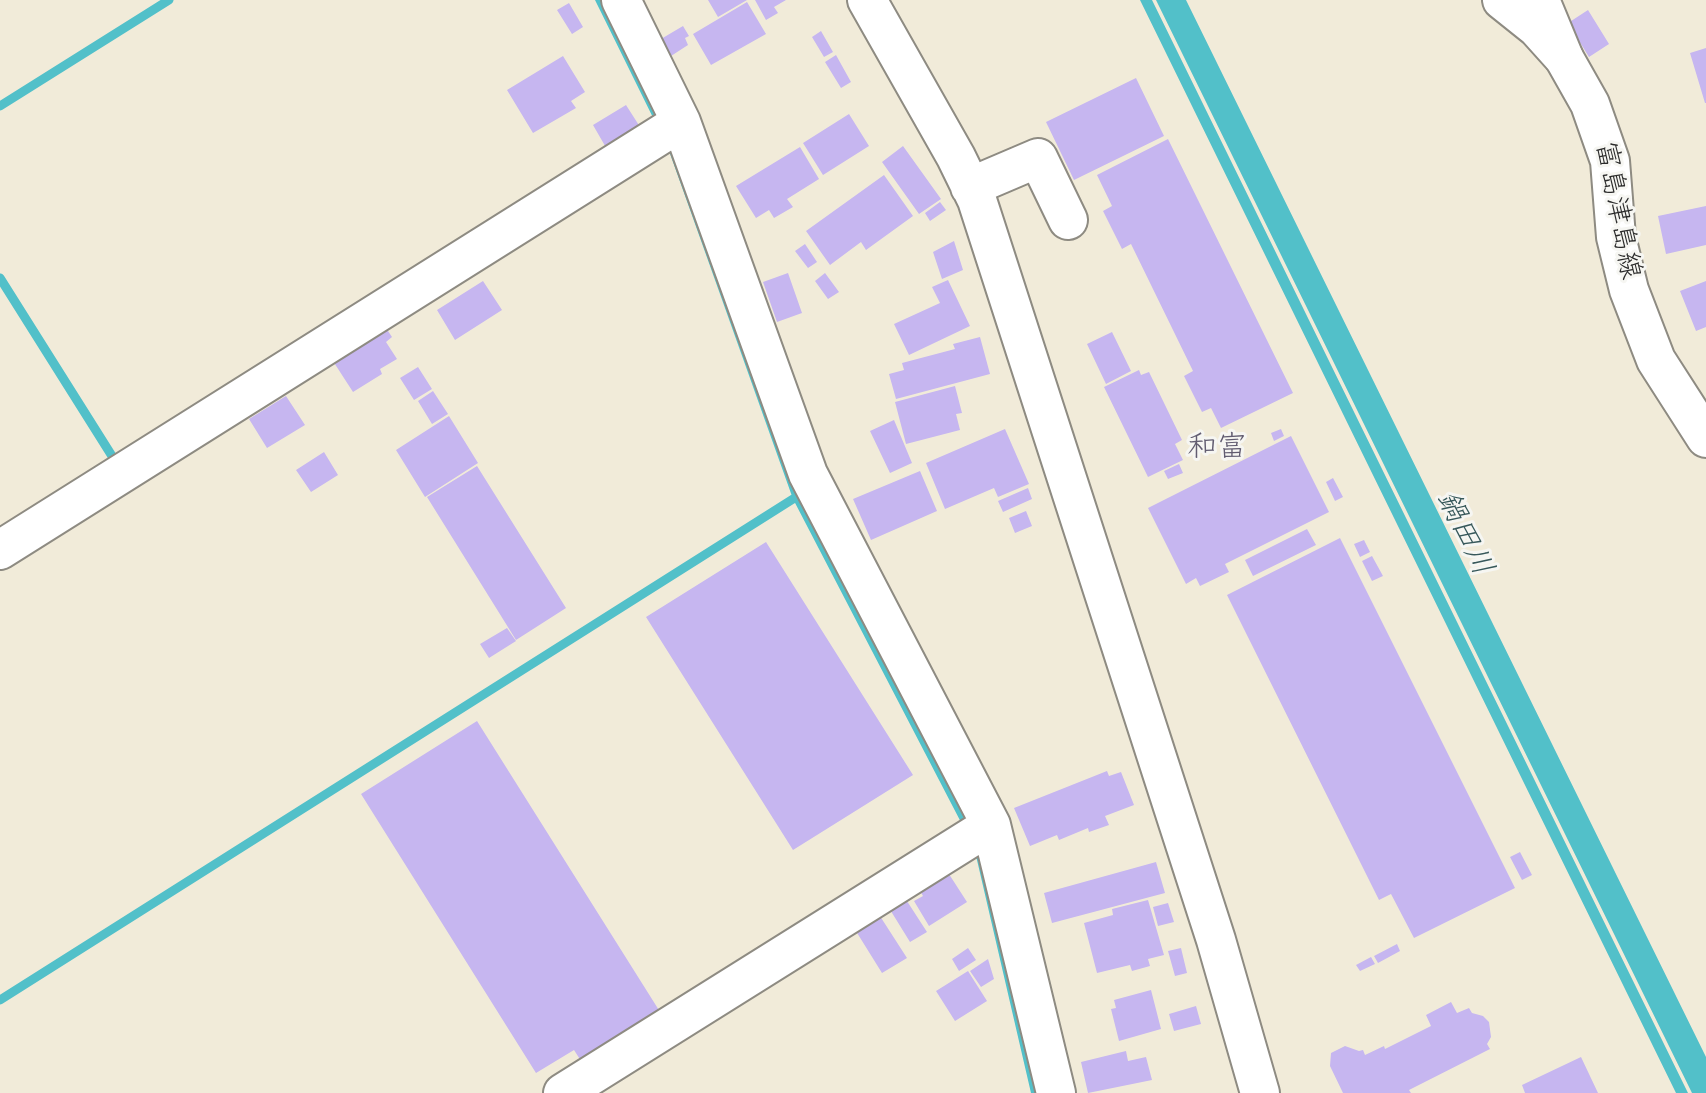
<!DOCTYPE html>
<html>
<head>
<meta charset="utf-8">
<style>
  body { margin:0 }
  canvas { display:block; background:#f1ebd9 }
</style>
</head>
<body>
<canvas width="1706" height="1093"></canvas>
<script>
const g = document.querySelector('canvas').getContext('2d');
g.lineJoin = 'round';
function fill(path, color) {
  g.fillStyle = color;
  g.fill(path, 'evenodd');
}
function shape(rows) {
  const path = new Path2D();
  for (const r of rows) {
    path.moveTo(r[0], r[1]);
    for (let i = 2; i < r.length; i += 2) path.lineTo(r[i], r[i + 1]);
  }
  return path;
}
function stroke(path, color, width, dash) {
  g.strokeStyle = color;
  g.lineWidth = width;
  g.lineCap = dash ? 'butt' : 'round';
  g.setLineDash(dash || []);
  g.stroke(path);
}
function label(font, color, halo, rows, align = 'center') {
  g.font = font + ' Dekko,"Klee One",sans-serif';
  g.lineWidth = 6;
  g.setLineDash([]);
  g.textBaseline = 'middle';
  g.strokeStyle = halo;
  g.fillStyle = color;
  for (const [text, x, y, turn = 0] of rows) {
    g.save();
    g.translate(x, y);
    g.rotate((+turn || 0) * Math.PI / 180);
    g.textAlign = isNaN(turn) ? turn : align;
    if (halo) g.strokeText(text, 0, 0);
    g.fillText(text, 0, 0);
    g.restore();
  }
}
fill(shape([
  [595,0,604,0,660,110,969,816,1039,1093,1031,1093,977,860,965,830,793,499,668,148],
  [1140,0,1152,0,1688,1093,1676,1093],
  [1156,0,1186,0,1706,1057,1706,1093,1692,1093]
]), '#52c0c9');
stroke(shape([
  [0,106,169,0],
  [0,278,112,456],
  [0,1000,793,499]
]), '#52c0c9', 9);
fill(shape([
  [708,0,747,0,718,17],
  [755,0,786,0,774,7,778,13,766,20],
  [747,2,766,34,711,65,693,34],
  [569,3,583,27,572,34,557,10],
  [1588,10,1609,44,1589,57,1568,23],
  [683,26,689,36,685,38,688,45,671,56,661,39],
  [821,31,833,52,824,57,812,37],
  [1706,48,1706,103,1705,103,1690,53],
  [836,55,851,82,841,88,825,62],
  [563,56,585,92,571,101,576,108,533,133,507,90],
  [1136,78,1164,136,1074,180,1046,122],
  [626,105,642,130,608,151,593,125],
  [849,114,869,146,823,175,803,143],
  [1168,139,1293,393,1221,428,1211,408,1202,412,1184,376,1193,371,1131,244,1122,249,1103,211,1112,206,1097,175],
  [903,146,941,199,919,214,882,162],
  [800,147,819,179,787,199,793,207,774,218,769,210,756,218,736,186],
  [884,175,913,216,866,250,861,242,830,265,806,231],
  [940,202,946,210,930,221,925,213],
  [1706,206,1706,245,1666,254,1658,216],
  [954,241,963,270,942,279,933,252],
  [805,244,817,262,808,268,795,251],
  [788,273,802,313,777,322,763,282],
  [825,273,839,292,828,299,815,281],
  [948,280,970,326,909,355,894,324,940,303,932,287],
  [483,281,502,310,455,340,437,310],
  [1706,281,1706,327,1696,331,1680,291],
  [384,325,392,337,386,342,397,359,380,369,382,374,353,392,331,358],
  [1112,332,1131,371,1106,384,1087,344],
  [980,337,990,374,896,399,889,374,904,370,902,363,955,349,953,344],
  [418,367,432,389,414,400,400,378],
  [1139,370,1141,375,1149,372,1182,440,1175,444,1183,460,1148,477,1104,387],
  [955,386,962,413,956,414,960,430,906,444,895,402],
  [433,391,448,414,432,424,418,401],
  [286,396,305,425,267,448,249,419],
  [449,416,478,463,425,497,396,450],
  [894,420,912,463,890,473,870,431],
  [1005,429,1029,484,998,497,994,488,945,509,926,463],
  [1281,429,1284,436,1274,441,1271,433],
  [1291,436,1329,512,1225,564,1229,572,1200,586,1196,578,1186,584,1148,508],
  [324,452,338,475,311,492,296,470],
  [1179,464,1183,473,1168,479,1164,471],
  [477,466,566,608,516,640,427,497],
  [920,471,937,511,871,540,853,499],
  [1333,478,1343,497,1335,501,1326,482],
  [1028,488,1032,499,1003,512,998,501],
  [1026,511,1032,526,1015,533,1009,518],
  [1307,529,1316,545,1253,576,1245,560],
  [1340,538,1515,888,1414,938,1391,894,1379,900,1227,595],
  [1364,540,1370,552,1360,557,1354,544],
  [766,542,913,775,793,850,646,617],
  [1372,556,1383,576,1372,581,1362,561],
  [507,628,516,641,489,658,480,644],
  [477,721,662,1015,583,1064,574,1050,536,1073,361,794],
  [1107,771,1109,776,1121,772,1134,805,1105,816,1109,825,1089,832,1088,828,1059,840,1057,835,1030,846,1014,808],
  [1520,852,1532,875,1522,880,1510,857],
  [1156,862,1165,893,1052,923,1044,893],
  [947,871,967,902,929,926,914,901,923,896,919,889],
  [905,898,927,932,910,942,889,908],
  [1148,900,1164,955,1148,959,1150,966,1132,971,1130,965,1097,973,1084,923,1113,915,1112,909],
  [1168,903,1174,922,1158,926,1153,907],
  [878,913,907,958,882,973,854,928],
  [1397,944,1400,951,1378,963,1374,956],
  [968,948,976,960,959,971,952,959],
  [1181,948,1187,973,1175,976,1168,951],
  [1371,957,1375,964,1360,971,1356,965],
  [988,959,994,979,981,987,970,971],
  [968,971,987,1001,955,1021,936,991],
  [1151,990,1161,1029,1119,1041,1111,1009,1116,1008,1114,1000],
  [1451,1002,1457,1013,1469,1008,1472,1013,1483,1016,1489,1022,1491,1037,1487,1044,1490,1049,1409,1090,1411,1093,1343,1093,1330,1066,1331,1053,1345,1046,1359,1051,1363,1050,1365,1055,1384,1046,1385,1049,1431,1026,1426,1015],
  [1196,1006,1201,1024,1174,1031,1169,1014],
  [1126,1051,1128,1061,1146,1057,1152,1080,1088,1093,1081,1062],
  [1581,1057,1598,1093,1525,1093,1522,1085]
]), '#c6b6f0');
const minor = shape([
  [621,0,681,122,808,474,991,825,1056,1093],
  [867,0,956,157,977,200,1216,940,1260,1093],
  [1540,0,1564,58],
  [970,187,1038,158,1068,220],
  [0,550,681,122],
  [563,1093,991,825]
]);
const major = shape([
  [1502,0,1537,28,1564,58,1590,104,1610,161,1616,237,1629,290,1656,360,1706,438]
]);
stroke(minor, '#8e8b82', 42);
stroke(major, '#8e8b82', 42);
stroke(minor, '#fff', 38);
stroke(major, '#fff', 38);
label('28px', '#2b2b2b', '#f6f6f2', [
  ["富島津島線",1614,211,79]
]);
label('30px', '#615c70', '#f6f6f2', [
  ["和富",1217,452]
]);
label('italic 30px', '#37585a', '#f6f6f2', [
  ["鍋田川",1461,535,64]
]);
</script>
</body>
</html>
